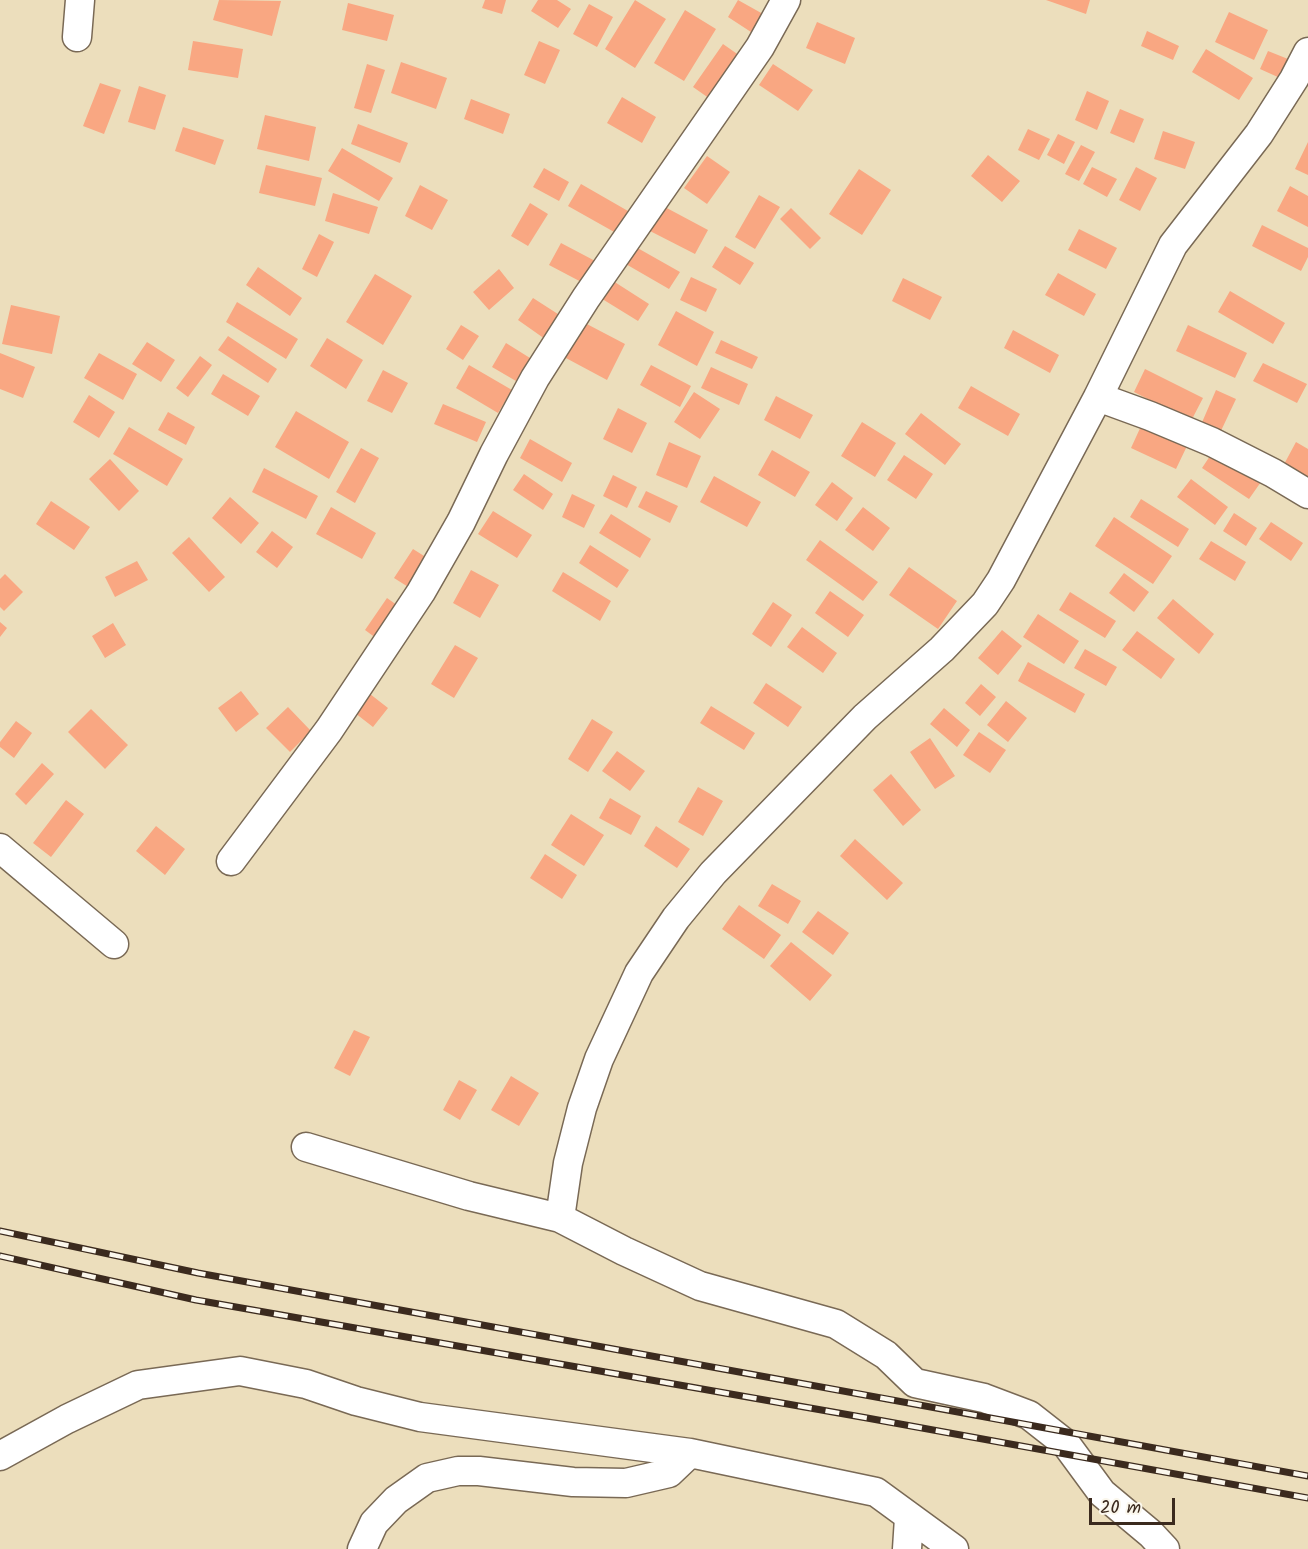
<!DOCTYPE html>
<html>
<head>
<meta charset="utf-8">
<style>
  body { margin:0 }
  #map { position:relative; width:1308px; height:1549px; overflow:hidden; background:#ecdebc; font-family:Kalam,sans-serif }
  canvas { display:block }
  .scale { position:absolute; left:1089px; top:1498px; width:86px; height:27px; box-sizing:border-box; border:3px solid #3b2a1e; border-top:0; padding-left:8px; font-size:18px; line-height:21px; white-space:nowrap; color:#3b2a1e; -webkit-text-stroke:4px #fbf7ec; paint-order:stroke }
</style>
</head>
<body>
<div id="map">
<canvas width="1308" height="1549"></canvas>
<div class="scale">20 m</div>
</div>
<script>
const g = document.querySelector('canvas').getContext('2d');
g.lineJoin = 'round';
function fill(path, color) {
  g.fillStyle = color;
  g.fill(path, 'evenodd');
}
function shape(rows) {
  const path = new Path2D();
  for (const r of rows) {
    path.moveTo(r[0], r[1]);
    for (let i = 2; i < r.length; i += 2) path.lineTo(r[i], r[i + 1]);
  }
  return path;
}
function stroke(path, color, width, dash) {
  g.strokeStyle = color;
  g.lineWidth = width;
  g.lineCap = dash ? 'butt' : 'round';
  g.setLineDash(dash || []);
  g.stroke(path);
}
fill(shape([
  [219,0,281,1,272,36,213,20],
  [485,0,506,0,502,14,482,8],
  [538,0,557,0,571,9,558,28,531,11],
  [635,0,666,19,635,68,605,49],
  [738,0,763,14,751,32,728,17],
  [1046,0,1090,0,1086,14],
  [348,3,394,15,387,41,342,30],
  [589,4,613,17,597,47,573,34],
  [685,10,716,29,684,81,654,63],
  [1229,12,1268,30,1254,60,1215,42],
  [817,22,855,38,845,64,806,48],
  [1147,31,1179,46,1173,60,1141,46],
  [193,41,243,49,238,78,188,70],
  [539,41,560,50,545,84,524,75],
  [723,44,743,58,713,101,693,87],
  [1206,49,1253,78,1239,100,1192,72],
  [1268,51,1288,59,1280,78,1260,69],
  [401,62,447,78,436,109,391,93],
  [367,64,385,70,371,113,354,108],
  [773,64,813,90,798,111,759,85],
  [100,83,121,90,104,134,83,126],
  [139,86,166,95,155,130,128,122],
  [1087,91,1109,101,1097,130,1075,120],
  [622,97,656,117,642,143,607,123],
  [471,99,510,114,503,134,464,119],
  [1120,109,1144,119,1134,143,1110,133],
  [265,115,316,127,309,161,257,149],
  [358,124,408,143,400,163,351,144],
  [183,127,224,140,215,165,175,151],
  [1028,129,1050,139,1039,160,1018,150],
  [1163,131,1195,142,1185,169,1154,159],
  [1058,134,1075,142,1064,164,1047,155],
  [1308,142,1308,175,1295,169],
  [1081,145,1095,152,1079,181,1065,174],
  [342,148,393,178,379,201,328,171],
  [988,155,1020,181,1002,202,971,176],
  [707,156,730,172,707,204,684,188],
  [266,165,322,178,315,206,259,193],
  [1092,167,1117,179,1107,197,1083,184],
  [1136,167,1157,178,1140,211,1119,200],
  [544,168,569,182,559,201,533,187],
  [859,169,891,190,862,235,829,214],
  [581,184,628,211,616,233,568,206],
  [420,185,448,200,432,230,405,216],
  [1290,186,1308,196,1308,227,1277,211],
  [333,193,378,207,369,234,325,221],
  [759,195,780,207,755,249,735,237],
  [530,203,548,214,528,246,511,236],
  [663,206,708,230,695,254,650,231],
  [791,208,821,238,810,249,780,219],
  [1262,225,1308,248,1308,257,1301,271,1252,246],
  [1079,229,1117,248,1106,269,1068,250],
  [319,234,334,242,317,277,302,269],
  [561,243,599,263,587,285,549,265],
  [634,246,680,272,669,289,624,263],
  [725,246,754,263,740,285,712,267],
  [258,267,302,298,290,316,246,285],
  [499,269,514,288,489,310,473,292],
  [1058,273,1096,294,1084,316,1045,295],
  [375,274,412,296,383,345,346,322],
  [691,277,717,289,706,312,680,300],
  [903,278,942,297,930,320,892,301],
  [610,279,649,304,638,321,599,297],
  [1230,291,1285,323,1273,344,1218,312],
  [533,298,561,316,545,339,518,320],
  [237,302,298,339,286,359,226,322],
  [11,305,60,316,52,354,2,344],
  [676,311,714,332,697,366,658,345],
  [583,322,625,344,607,380,564,357],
  [461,325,479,336,463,360,446,349],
  [1188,325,1247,353,1235,378,1176,351],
  [1013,330,1059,355,1050,373,1004,348],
  [228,336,277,369,268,383,218,350],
  [327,338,363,360,346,389,310,366],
  [721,340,758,357,752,369,715,353],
  [147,342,175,360,161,382,132,364],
  [506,343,530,358,516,381,492,367],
  [0,353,35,367,23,398,0,389],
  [99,353,137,374,123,400,84,378],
  [200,356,212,365,188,397,176,388],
  [1263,363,1307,384,1297,403,1253,381],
  [469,365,512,390,498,413,456,388],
  [651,365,691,386,680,407,640,385],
  [711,367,748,384,739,405,701,388],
  [1145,369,1203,398,1191,421,1134,392],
  [383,370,408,383,392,413,367,401],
  [223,374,260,396,248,416,211,394],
  [971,386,1020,414,1008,436,958,408],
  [1216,390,1236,399,1219,435,1200,427],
  [694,392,720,409,700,439,674,422],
  [89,395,115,412,99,438,73,422],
  [776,396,813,415,800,439,764,420],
  [443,404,486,422,477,442,434,424],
  [618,408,647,423,632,453,603,439],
  [296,411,349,442,329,479,275,447],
  [168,412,195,427,186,445,158,430],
  [921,413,961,444,945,465,905,434],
  [862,422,896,443,875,477,841,456],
  [1142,424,1187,446,1176,469,1131,448],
  [129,427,183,459,167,486,113,454],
  [530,439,572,463,562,482,520,458],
  [669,442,701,456,687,488,656,475],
  [1296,442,1308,449,1308,482,1282,468],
  [1216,447,1263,479,1249,499,1202,468],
  [361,448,379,458,355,503,336,492],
  [772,450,810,472,795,497,758,475],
  [904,455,933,474,916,499,887,480],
  [110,459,139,491,119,511,89,479],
  [264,468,318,496,306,519,252,492],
  [524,474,553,494,543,510,513,490],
  [613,475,637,487,627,508,603,496],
  [714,476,761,502,747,527,700,502],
  [1191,479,1228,507,1215,525,1177,497],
  [832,482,853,498,837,521,815,505],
  [646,491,678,506,670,523,638,507],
  [572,494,595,505,584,528,562,517],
  [230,497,259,523,241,544,212,518],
  [1141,499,1189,529,1178,547,1130,517],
  [51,501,90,527,74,550,36,524],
  [331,507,376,533,362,559,316,534],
  [863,507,890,528,873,551,845,530],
  [493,511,532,535,517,558,478,534],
  [1234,513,1257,528,1246,546,1223,531],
  [611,514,651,539,640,558,599,533],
  [1114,517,1172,556,1153,584,1095,546],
  [1271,522,1303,543,1291,561,1259,539],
  [272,531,293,547,277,568,256,552],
  [189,537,225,577,209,592,172,553],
  [820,540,878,582,863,601,806,560],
  [1211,541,1246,562,1235,581,1199,559],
  [590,545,629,570,617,588,579,563],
  [413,549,432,561,413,590,394,578],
  [137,561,148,580,115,597,105,577],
  [909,567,957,601,938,629,889,595],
  [471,570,499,585,480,618,453,603],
  [563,572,611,601,600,621,552,591],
  [1124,573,1149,592,1134,612,1109,593],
  [5,574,23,592,4,611,0,607,0,579],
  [830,591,864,615,848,637,815,613],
  [1070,592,1116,621,1105,638,1059,610],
  [387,598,401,608,380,641,365,630],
  [1173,599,1214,634,1199,654,1157,618],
  [773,602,792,615,771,647,752,634],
  [1038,614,1079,641,1064,664,1023,637],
  [0,622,7,628,0,637],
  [113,623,126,645,105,658,92,636],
  [802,627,837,653,823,673,787,647],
  [1002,630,1022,646,998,675,978,658],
  [1137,631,1175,659,1161,679,1122,650],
  [455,645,478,658,454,698,431,684],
  [1085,649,1117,667,1106,686,1074,668],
  [1028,662,1085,694,1075,713,1018,681],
  [766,683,802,707,788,727,753,703],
  [981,684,996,697,980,716,965,703],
  [361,687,388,708,373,727,346,706],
  [241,691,259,714,236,732,218,708],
  [1006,701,1027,718,1008,742,987,725],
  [711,706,755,733,744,750,700,723],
  [288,707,311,731,290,752,266,728],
  [944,708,970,730,957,747,930,724],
  [91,709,128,745,105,769,68,732],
  [592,719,613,732,588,772,568,759],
  [16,721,32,733,14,758,0,747,0,742],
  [979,732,1006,750,990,773,963,755],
  [930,738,955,776,935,789,910,752],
  [617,751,645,771,630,791,602,771],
  [42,763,54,774,26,805,15,794],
  [891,774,921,810,903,826,873,790],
  [698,787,723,801,703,836,678,822],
  [610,798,641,816,631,835,599,818],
  [66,800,84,814,51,857,33,843],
  [571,814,604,835,584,866,551,845],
  [156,826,185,849,165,875,136,851],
  [656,826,690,849,677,868,644,846],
  [855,839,903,883,887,900,840,856],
  [545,854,577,875,562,899,530,878],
  [772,884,801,901,788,924,758,906],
  [739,905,781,935,764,959,722,929],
  [818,911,849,933,833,955,802,932],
  [791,942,832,975,810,1001,770,966],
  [354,1030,370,1037,350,1076,334,1068],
  [511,1076,539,1093,519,1126,491,1110],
  [459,1080,477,1090,460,1120,443,1110]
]), '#f9a782');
const minor = shape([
  [77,37,80,0],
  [1098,397,1150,416,1212,442,1273,473,1308,494],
  [0,848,114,944],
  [231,861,329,730,421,592,461,522,494,454,535,378,586,298,760,47,786,0],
  [306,1147,469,1196,560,1218],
  [0,1456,67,1419,138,1385,240,1371,306,1384,356,1401,420,1417,690,1453,876,1492,954,1549],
  [362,1549,374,1523,396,1500,427,1478,458,1471,479,1471,573,1482,626,1483,669,1473,690,1453],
  [907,1549,909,1518],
  [1165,1549,1151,1534,1102,1493,1066,1444,1029,1415,984,1398,915,1383,886,1355,836,1324,700,1286,624,1251,560,1218,568,1163,582,1108,599,1059,639,973,676,918,713,873,865,717,942,649,985,604,1001,580,1098,397,1173,245,1259,134,1294,79,1308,52]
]);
stroke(minor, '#796955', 31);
stroke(minor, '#fff', 28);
const rail = shape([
  [0,1231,198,1273,1308,1476],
  [0,1256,196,1300,867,1418,1308,1498]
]);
stroke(rail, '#3b2a1e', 7);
stroke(rail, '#fbf7ec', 4.5, [14]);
</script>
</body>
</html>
